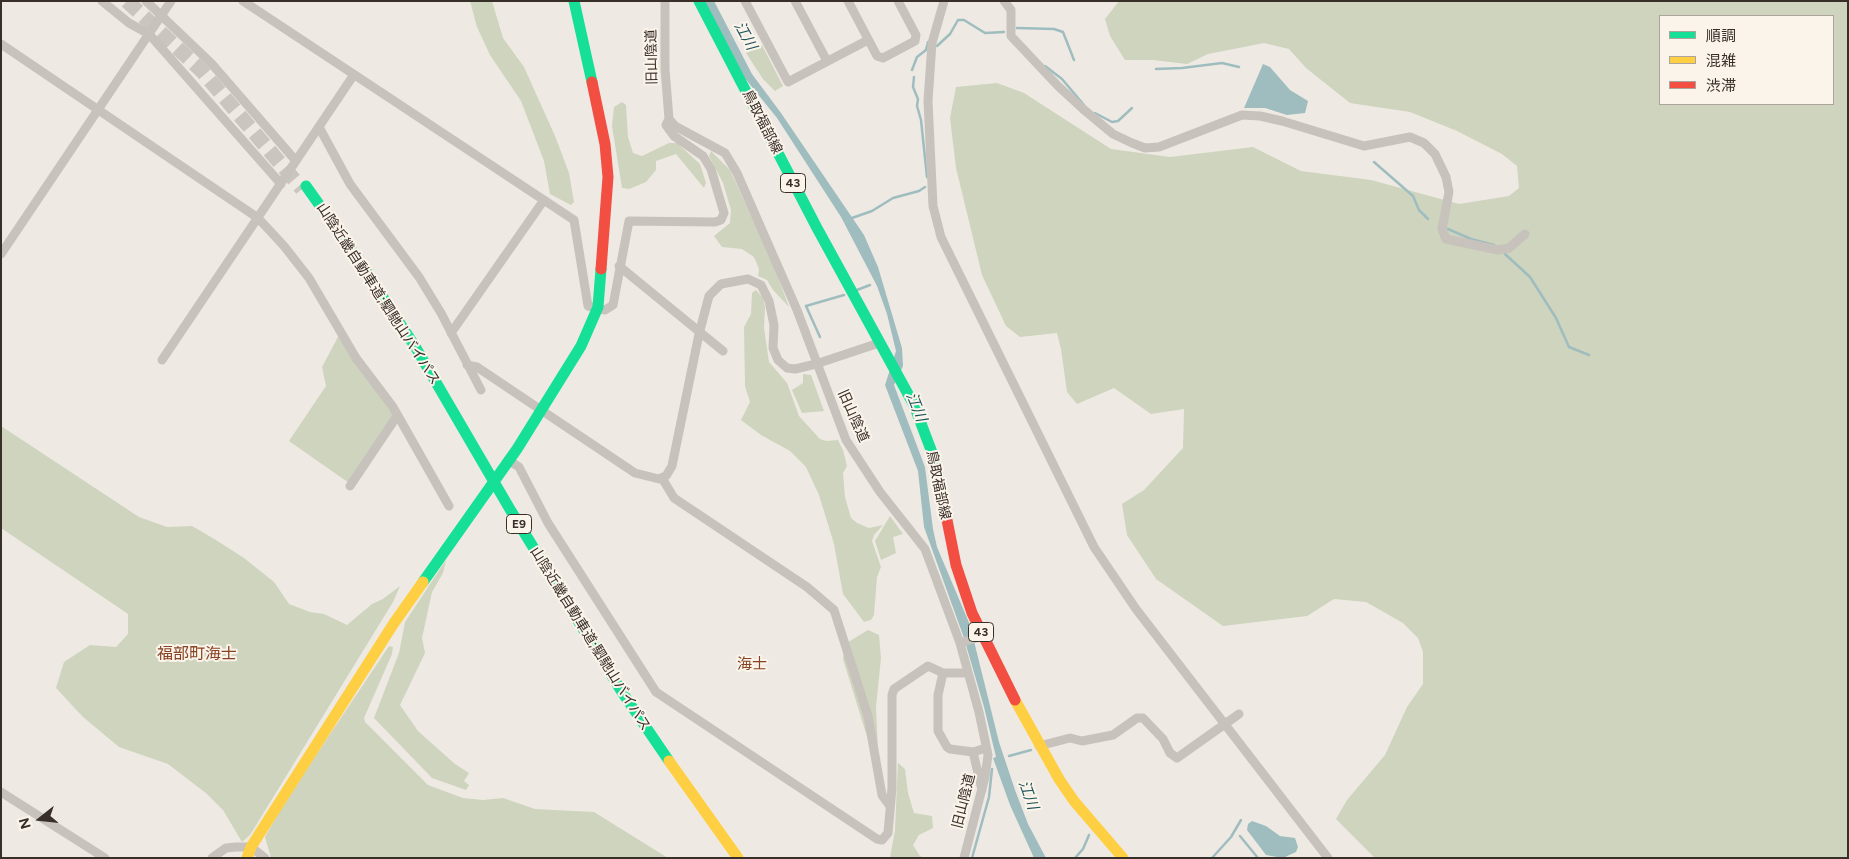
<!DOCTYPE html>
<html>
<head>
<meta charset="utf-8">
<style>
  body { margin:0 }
  #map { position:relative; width:1849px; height:859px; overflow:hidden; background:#eeeae3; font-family:Figtree,"Noto Sans JP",sans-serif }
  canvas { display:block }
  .frame { position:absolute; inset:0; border:2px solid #392f29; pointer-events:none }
  .legend { position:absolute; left:1659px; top:15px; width:175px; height:90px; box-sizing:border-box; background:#faf4eb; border:1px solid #ada59d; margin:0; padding:6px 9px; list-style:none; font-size:15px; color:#392f29 }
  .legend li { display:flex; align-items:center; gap:10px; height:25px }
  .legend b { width:25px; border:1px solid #ada59d }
  .north { position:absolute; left:15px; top:794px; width:50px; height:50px; -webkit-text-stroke:4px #faf4eb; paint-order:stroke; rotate:254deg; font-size:14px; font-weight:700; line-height:20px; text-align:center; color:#392f29 }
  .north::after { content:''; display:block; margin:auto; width:18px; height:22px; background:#392f29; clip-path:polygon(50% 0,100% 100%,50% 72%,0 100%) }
</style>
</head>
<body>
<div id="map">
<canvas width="1849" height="859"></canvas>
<div class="frame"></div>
<ul class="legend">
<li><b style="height:6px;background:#16e098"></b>順調</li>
<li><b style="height:6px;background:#ffcf43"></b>混雑</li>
<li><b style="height:6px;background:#f24e42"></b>渋滞</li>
</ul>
<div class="north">N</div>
</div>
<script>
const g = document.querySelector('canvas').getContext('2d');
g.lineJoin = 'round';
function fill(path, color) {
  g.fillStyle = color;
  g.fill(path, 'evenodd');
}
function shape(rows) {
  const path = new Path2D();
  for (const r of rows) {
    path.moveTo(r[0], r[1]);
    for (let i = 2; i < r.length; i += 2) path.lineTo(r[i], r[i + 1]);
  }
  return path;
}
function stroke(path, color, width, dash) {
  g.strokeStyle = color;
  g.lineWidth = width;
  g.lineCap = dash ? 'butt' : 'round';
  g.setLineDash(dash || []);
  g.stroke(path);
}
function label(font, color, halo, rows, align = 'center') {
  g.font = font + ' Figtree,"Noto Sans JP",sans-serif';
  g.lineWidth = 4;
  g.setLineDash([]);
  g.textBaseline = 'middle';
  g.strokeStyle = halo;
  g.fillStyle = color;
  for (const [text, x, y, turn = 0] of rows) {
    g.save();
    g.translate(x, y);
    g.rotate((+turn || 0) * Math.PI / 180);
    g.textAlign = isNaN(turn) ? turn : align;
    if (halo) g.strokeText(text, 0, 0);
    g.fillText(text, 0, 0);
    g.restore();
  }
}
fill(shape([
  [492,1,503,38,524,67,555,136,569,173,574,202,571,205,550,194,544,161,521,101,490,55,477,27,470,1],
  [1119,1,1848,1,1848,858,1375,858,1336,819,1347,800,1385,755,1407,707,1423,684,1423,652,1418,638,1403,623,1366,602,1334,599,1307,616,1223,626,1156,579,1127,535,1122,504,1144,490,1183,448,1184,409,1151,414,1114,388,1077,404,1067,392,1061,349,1057,333,1020,337,1006,326,982,275,956,168,950,118,956,87,997,83,1024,93,1111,149,1170,157,1253,147,1301,171,1371,180,1459,204,1509,196,1519,188,1517,166,1502,154,1457,131,1410,112,1350,103,1306,68,1289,49,1264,43,1208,54,1187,64,1153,60,1125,60,1110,36,1105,19],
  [1660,16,1833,16,1833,104,1660,104],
  [762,45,783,86,775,91,763,79,746,53],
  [622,102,626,105,628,137,633,153,642,156,669,143,677,143,700,164,706,183,704,188,676,154,656,161,656,170,646,182,629,189,622,188,612,126,614,107],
  [711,151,730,170,772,261,789,307,773,290,767,280,758,276,759,269,754,257,742,249,722,247,714,236,730,223,731,210,723,183,709,156],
  [756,290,763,298,765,307,764,328,769,362,787,383,799,416,820,439,826,441,838,440,843,450,847,466,843,473,845,497,851,518,857,523,869,528,883,525,874,535,872,541,881,567,877,577,874,615,871,620,864,622,843,594,834,544,819,495,806,467,790,451,761,435,741,420,750,402,745,386,744,327,751,314,752,293],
  [339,335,392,410,394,417,349,483,289,441,326,386,322,367],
  [803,374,811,375,824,411,802,413,792,390,803,383],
  [1,426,139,517,167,527,192,526,216,540,244,558,274,582,289,604,310,612,324,614,347,625,372,604,383,599,400,586,393,602,250,835,242,842,223,810,207,794,168,764,119,747,83,717,56,688,64,662,90,645,116,647,128,634,128,614,1,528],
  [890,516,903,534,893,537,896,553,881,560,875,541],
  [446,560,443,573,432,592,422,638,425,653,400,705,418,731,455,764,469,773,464,781,469,785,466,790,432,778,374,718,399,653,405,622],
  [868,630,879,635,881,658,876,707,878,752,874,759,843,659,845,644],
  [389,646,393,647,392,654,364,718,365,722,428,785,463,798,483,800,503,798,535,809,594,812,668,858,271,858,265,837,284,803],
  [898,763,905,769,908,793,914,813,932,816,933,828,919,835,913,845,920,856,925,858,890,858,895,830]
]), '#ced4bd');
fill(shape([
  [704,1,714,1,752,74,781,113,864,235,878,267,902,348,903,366,894,385,925,467,933,529,937,547,970,625,999,742,1015,790,1028,824,1046,858,1034,858,1010,805,993,758,996,757,984,707,964,638,924,527,918,471,885,385,896,351,887,314,877,286,841,217,777,118,744,77],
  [1263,64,1270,67,1290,90,1308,101,1305,113,1287,115,1265,108,1244,108],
  [1252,821,1266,826,1280,836,1295,838,1298,847,1296,852,1283,858,1266,855,1247,830,1248,824]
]), '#9fbdbf');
stroke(shape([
  [1017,28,1054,29,1063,32,1074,60],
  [937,46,950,34,958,20,964,20,985,33,1004,32],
  [1045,66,1062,79,1084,105],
  [1156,69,1182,68,1222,63,1239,67],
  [912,70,917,57,926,50,928,42],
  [914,77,913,87,918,99,917,106,921,120,927,177],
  [1095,113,1112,122,1118,121,1132,108],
  [1374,162,1413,196,1419,210,1428,219],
  [849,219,872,211,893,198,919,191,925,187],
  [1448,229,1471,239,1494,245],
  [1505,254,1530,277,1556,318,1569,347,1589,355],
  [857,290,870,285],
  [820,337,806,306,844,295],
  [1009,756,1031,750],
  [1240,836,1258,858],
  [972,858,989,797,992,769],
  [1075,858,1083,849,1089,835],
  [1212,858,1231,837,1241,820]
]), '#9fbdbf', 2.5);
stroke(shape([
  [127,1,202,71,302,189]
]), '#cac5be', 15, [15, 8]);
stroke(shape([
  [102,1,129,23,149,34,281,184],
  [146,1,211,63,296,161],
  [243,1,574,220,588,306,605,310,613,305,629,221,715,222,721,220,724,213,711,169,703,156,674,136,666,125,669,119],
  [665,1,665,69,669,119,675,126,725,153,737,173,797,310,846,440,880,492,925,549,960,643,979,712,988,755,985,777,964,858],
  [745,1,788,82,868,40],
  [795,1,827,61],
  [848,1,877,56,883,58,915,41,916,35,898,1],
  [944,1,932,43,928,101,933,206,941,237,1094,547,1136,609,1328,858],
  [1004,1,1011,10,1011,36,1058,86,1083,109,1113,134,1132,143,1145,148,1159,147,1242,115,1260,116,1282,121,1364,146,1410,137,1424,143,1435,154,1446,177,1449,192,1442,229,1446,239,1498,250,1509,248,1525,234],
  [1,44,258,218,284,246,309,278,356,358,393,407,449,506],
  [319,127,350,184,419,277,441,313,481,390],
  [1,254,171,1],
  [619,266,723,351],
  [451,333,544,200],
  [162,360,353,76],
  [467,365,477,367,635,473,659,479,666,476,672,466,699,334,709,296,721,284,748,279,761,285,769,301,774,325,773,348,778,360,787,368,795,369,816,364,879,343],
  [508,460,519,467,548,523,656,692,877,839,882,840,888,833,892,788,892,695,894,689,928,666,943,673,967,673],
  [662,478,674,498,807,587,834,610,868,716,882,795,890,806],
  [350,486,397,416],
  [960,643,983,636],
  [943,673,938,695,938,731,947,747,950,749,973,752,986,748],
  [1039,746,1070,738,1082,741,1113,735,1137,718,1143,718,1163,739,1170,753,1177,758,1239,714],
  [973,752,982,790],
  [1,792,105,858],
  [212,858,226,848,236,847,251,847,265,858]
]), '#c7c2bc', 9);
stroke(shape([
  [574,1,592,82],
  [699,1,817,228,914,405,936,463,939,480],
  [306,186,360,262,416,348,511,511,622,692,669,761],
  [423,582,517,449,581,346,598,307,601,269]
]), '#16e098', 11);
stroke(shape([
  [1015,700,1059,779,1074,801,1123,858],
  [669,761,738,858],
  [247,858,251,847,394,623,423,582]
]), '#ffcf43', 11);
stroke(shape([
  [592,82,605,144,608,177,601,269],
  [939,480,956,565,972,613,1015,700]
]), '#f24e42', 11);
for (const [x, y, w] of [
  [793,183,25],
  [519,524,25],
  [981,632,25]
]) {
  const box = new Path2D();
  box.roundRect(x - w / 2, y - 9.5, w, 19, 4);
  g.fillStyle = '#faf4eb';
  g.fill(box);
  stroke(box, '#392f29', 1);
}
label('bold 12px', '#392f29', null, [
  ["43",793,183],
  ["E9",519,524],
  ["43",981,632]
]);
label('14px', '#392f29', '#faf4eb', [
  ["旧山陰道",652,57,-91],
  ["鳥取福部線",762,122,63],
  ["山陰近畿自動車道;駟馳山バイパス",378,294,57],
  ["旧山陰道",853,416,66],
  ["鳥取福部線",938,485,78],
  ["山陰近畿自動車道;駟馳山バイパス",590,639,58],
  ["旧山陰道",964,801,-76]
]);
label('italic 15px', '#1e525b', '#faf4eb', [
  ["江川",745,36,61],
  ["江川",916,407,68],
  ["江川",1028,795,70]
]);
label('15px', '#884322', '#faf4eb', [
  ["海士",752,665]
]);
label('16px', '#884322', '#faf4eb', [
  ["福部町海士",197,654]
]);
</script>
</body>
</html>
